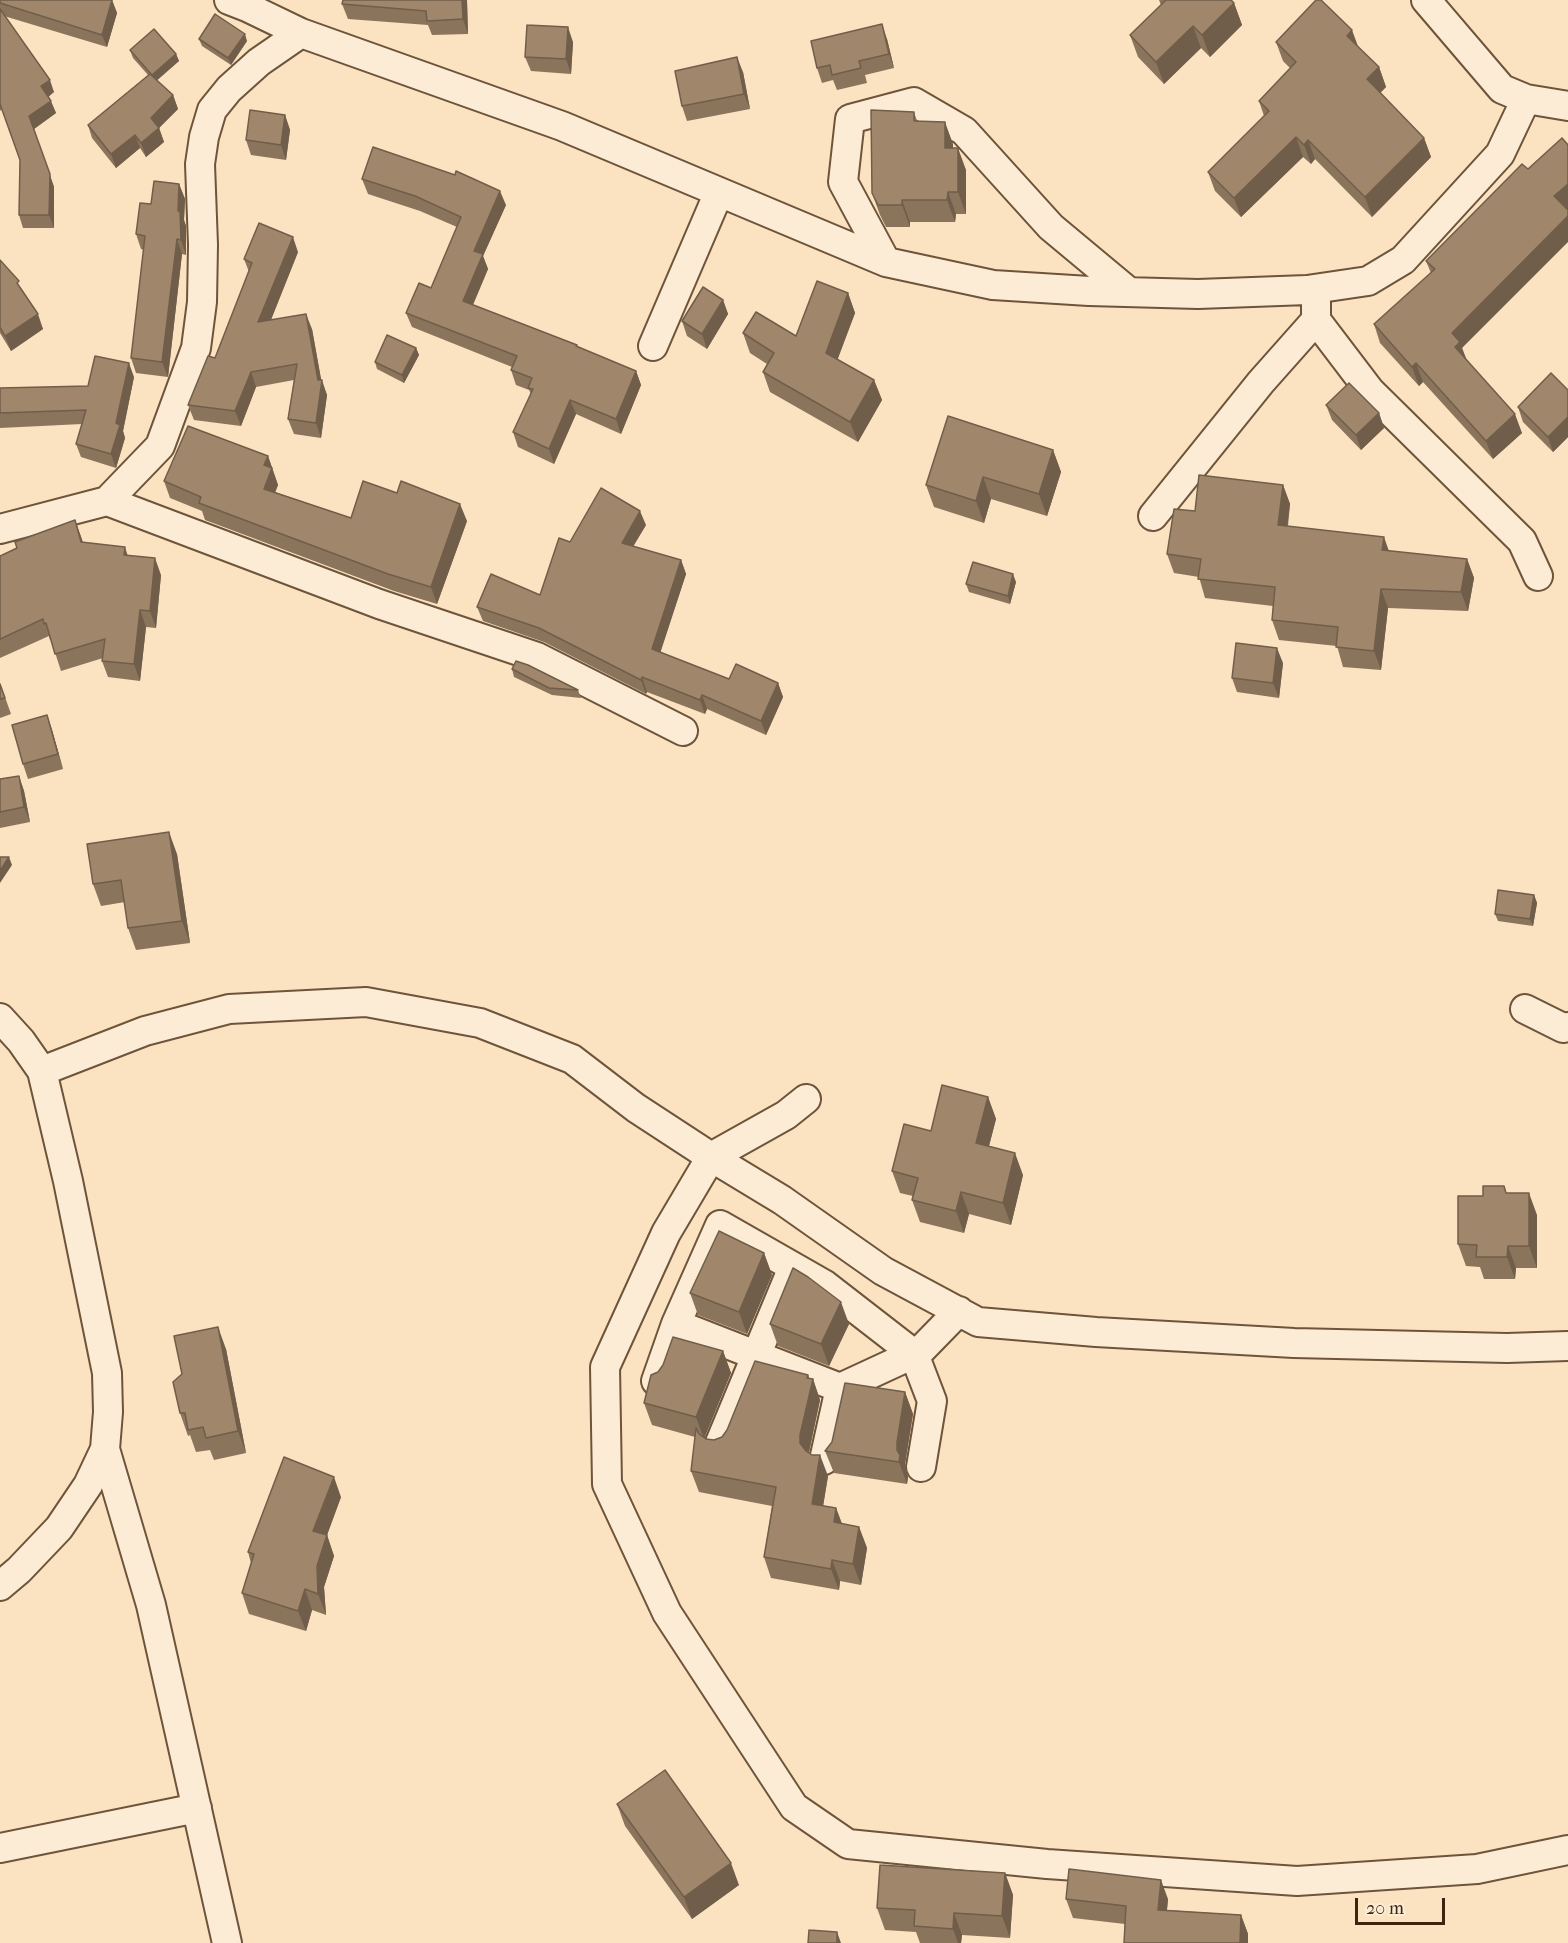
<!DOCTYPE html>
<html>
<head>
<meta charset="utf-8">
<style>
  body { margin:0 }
  #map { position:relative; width:1568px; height:1943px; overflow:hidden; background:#fbe2c0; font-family:"IM FELL French Canon",serif }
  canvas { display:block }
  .scale { position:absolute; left:1355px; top:1898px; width:90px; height:27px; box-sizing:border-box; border:3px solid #3e240e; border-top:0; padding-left:8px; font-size:18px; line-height:21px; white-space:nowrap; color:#3e240e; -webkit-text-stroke:4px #fcecd6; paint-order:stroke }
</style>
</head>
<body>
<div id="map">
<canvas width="1568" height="1943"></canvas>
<div class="scale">20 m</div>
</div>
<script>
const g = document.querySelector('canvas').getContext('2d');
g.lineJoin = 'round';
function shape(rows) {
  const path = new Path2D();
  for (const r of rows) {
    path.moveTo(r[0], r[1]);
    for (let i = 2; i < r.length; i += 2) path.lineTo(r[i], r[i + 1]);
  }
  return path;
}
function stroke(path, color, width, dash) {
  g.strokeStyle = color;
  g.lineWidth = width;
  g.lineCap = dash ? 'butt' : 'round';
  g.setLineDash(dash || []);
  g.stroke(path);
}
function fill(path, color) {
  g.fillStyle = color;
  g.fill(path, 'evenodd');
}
const minor = shape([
  [229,0,247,7,301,33,562,126,886,262,993,285,1089,291,1198,294,1307,290,1368,281,1403,260,1500,154,1526,99],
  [1426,0,1502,89,1526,99,1568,106],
  [886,262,843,182,850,119,914,102,964,131,1051,227,1129,292],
  [1316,320,1370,391,1522,541,1538,576],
  [653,346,719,192],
  [107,501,160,446,196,348,202,302,203,245,200,164,204,137,212,110,229,89,259,62,301,33],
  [1153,516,1261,382,1316,320,1316,302],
  [0,529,107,501,379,604,537,657,683,731],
  [1525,1009,1563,1028,1568,1027],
  [0,1018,21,1041,42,1071,68,1181,107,1373,108,1412,105,1449,88,1485,59,1528,19,1570,0,1586],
  [42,1071,145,1031,229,1009,366,1002,480,1023,572,1059,636,1108,711,1157,782,1200,883,1271,978,1322,1096,1332,1294,1343,1507,1348,1568,1346],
  [806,1099,786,1115,711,1157,666,1233,605,1367,607,1484,667,1613,794,1807,848,1844,1047,1864,1297,1881,1477,1869,1568,1850],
  [676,1324,840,1388,920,1351,959,1311],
  [656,1381,676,1324,720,1225,825,1285,914,1354,932,1401,921,1467],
  [719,1445,793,1267],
  [105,1449,151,1605,227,1943],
  [824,1460,840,1388],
  [0,1848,197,1808]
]);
stroke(minor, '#6d543a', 32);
stroke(minor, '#fcecd6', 28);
fill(shape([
  [0,0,112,0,117,13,107,47,4,16,54,92,48,96,56,113,34,129,54,187,54,228,23,228,19,215,20,160,2,109,0,111],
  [467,0,468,34,432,35,428,25,348,19,342,4],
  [1159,0,1231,0,1234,3,1242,25,1210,57,1201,48,1164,84,1138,57,1130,35,1161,5],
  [199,39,247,41,231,65,202,46],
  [887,39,894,68,865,75,867,83,837,90,833,80,822,83,817,68],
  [573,42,571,74,531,71,525,57],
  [1276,42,1358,47,1379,67,1386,87,1380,93,1424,138,1431,157,1372,217,1315,159,1311,164,1303,157,1241,217,1215,191,1208,172,1264,116,1259,101,1290,68,1283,61],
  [130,50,176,54,179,61,157,80,173,95,178,109,159,128,164,142,146,157,140,148,116,168,92,138,88,125,148,75,133,58],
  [743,72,750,109,687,121,682,106],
  [914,112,917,121,953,144,953,148,966,170,966,214,956,214,955,222,910,222,910,227,886,227,880,215,872,193],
  [285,115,290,130,286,160,251,155,246,140],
  [362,179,506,205,483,256,488,269,473,305,636,371,641,385,621,434,576,414,554,464,518,447,513,432,531,394,529,390,516,385,511,370,512,367,412,327,406,313,431,288,457,227,420,211,368,194],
  [179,184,185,199,184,220,186,226,186,255,182,254,168,377,136,373,131,358,144,250,141,249,136,234,151,204],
  [1568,210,1462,348,1467,361,1522,433,1493,459,1423,382,1419,386,1380,343,1374,324,1431,273,1426,261],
  [298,252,271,320,312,329,321,380,327,395,321,438,294,434,288,419,294,380,256,387,241,426,194,420,188,405,215,358,249,272,244,259],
  [0,260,23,291,43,329,11,351,0,333],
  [848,293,855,313,837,359,874,380,882,400,858,442,770,392,763,372,767,364,750,353,743,333,796,336],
  [723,300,728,314,707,349,687,336,682,321],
  [416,348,419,355,404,383,377,369,375,362],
  [134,377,123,431,125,438,116,468,81,457,76,444,82,424,0,428,0,388,88,386],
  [1568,390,1568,437,1553,452,1523,422,1518,407],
  [1326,405,1379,413,1384,428,1361,450,1332,420],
  [1053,450,1061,472,1047,516,991,499,984,523,934,507,926,485],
  [268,456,278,485,275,492,351,518,467,521,437,604,394,591,205,520,202,511,170,498,164,481],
  [1283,485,1290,504,1288,526,1388,551,1467,559,1474,578,1468,611,1388,608,1381,670,1343,667,1337,646,1279,640,1272,620,1273,606,1205,598,1199,577,1174,573,1167,554,1195,511],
  [75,520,83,542,128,555,161,575,156,628,146,627,140,681,108,677,102,661,103,658,61,671,51,640,50,640,49,636,0,658,0,556],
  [646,525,633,546,681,560,686,574,660,652,729,679,778,683,783,697,766,735,707,709,705,714,647,692,646,694,544,642,483,621,477,607,540,595,570,542],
  [1016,582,1010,604,969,592,966,584],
  [1283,663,1279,698,1237,692,1232,678],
  [512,669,578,690,581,698,552,695,514,677],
  [0,683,11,714,0,718],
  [47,715,52,730,63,769,28,779,23,764],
  [19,776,24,791,30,822,0,828,0,779],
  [177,854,190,943,136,950,128,928,125,902,101,906,93,884],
  [1534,895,1537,903,1533,926,1498,921,1495,914],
  [988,1097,996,1119,989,1146,1023,1175,1011,1225,969,1214,964,1233,920,1222,912,1200,913,1196,900,1193,892,1171,931,1131],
  [1506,1193,1537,1215,1537,1268,1516,1268,1515,1279,1484,1279,1480,1267,1466,1266,1458,1244,1483,1196],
  [764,1253,772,1275,747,1334,698,1315,690,1293],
  [770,1324,849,1324,829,1366,778,1346],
  [226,1349,246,1453,214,1460,210,1450,196,1452,190,1435,188,1436,180,1413],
  [723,1351,731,1373,704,1438,706,1439,714,1440,722,1437,808,1375,809,1378,813,1379,820,1400,809,1453,828,1476,823,1506,836,1508,842,1524,859,1527,867,1548,861,1585,840,1581,839,1590,771,1578,764,1557,772,1506,699,1492,691,1471,695,1437,652,1425,644,1403],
  [905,1392,913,1414,905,1464,908,1477,907,1484,834,1473,825,1451],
  [341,1497,327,1535,334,1556,324,1587,326,1615,312,1610,306,1631,249,1614,242,1593,251,1563,248,1552],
  [617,1804,739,1885,692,1919,625,1826],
  [1005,1873,1013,1895,1010,1938,962,1935,961,1943,920,1943,916,1932,885,1930,877,1908],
  [1066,1899,1168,1899,1167,1910,1241,1915,1248,1934,1248,1943,1124,1943,1125,1924,1073,1918]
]), '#8a745c');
fill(shape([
  [112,0,117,13,107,47,102,35],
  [462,0,467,0,468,34,463,19],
  [1234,3,1242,25,1210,57,1202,35],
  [882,24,887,39,894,68,889,54],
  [1193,26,1201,48,1164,84,1156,62],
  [568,27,573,42,571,74,566,59],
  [1352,30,1359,49,1347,36],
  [245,34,247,41,231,65,228,58],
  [176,54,179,61,154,83,152,75],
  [737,57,743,72,750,109,744,94],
  [1379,67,1386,87,1374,99,1367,79],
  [50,80,54,92,46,99,41,86],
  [173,95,178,109,159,128,164,142,146,157,141,143,151,118],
  [51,101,56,113,34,129,54,187,54,228,49,215,29,116],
  [285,115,290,130,286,160,281,145],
  [945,122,953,144,953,170,945,148],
  [135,135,140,148,116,168,111,154],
  [1296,137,1303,157,1241,217,1234,198],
  [1424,138,1431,157,1372,217,1365,197],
  [1308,140,1315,159,1311,164,1304,145],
  [958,148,966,170,966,214,958,192],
  [179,184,185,199,184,220,186,226,186,255,181,240,178,211],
  [1568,184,1568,209,1561,215,1554,196],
  [500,191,506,205,483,256,488,269,468,316,463,301,474,251],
  [948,192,956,214,955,222,947,200],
  [902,200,910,222,910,227,902,205],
  [1568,216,1568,242,1462,348,1467,361,1455,347,1452,333],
  [293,237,298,252,264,337,258,322],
  [177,239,182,254,168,377,162,362],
  [848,293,855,313,833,372,826,353],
  [723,300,728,314,707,349,702,334],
  [38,314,43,329,11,351,5,336],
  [306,314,312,329,322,384,322,380,327,395,321,438,316,423,318,380],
  [416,348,419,355,404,383,402,375],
  [129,363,134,377,123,431,125,438,116,468,111,454,116,423],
  [1416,363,1423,382,1419,386,1412,367],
  [636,371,641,385,621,434,616,419],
  [251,372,256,387,241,426,235,411],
  [874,380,882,400,858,442,850,422],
  [570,400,576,414,554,464,549,449],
  [1379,413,1384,428,1361,450,1356,435],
  [1515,414,1522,433,1493,459,1486,441],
  [1568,417,1568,437,1553,452,1548,437],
  [1053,450,1061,472,1047,516,1039,494],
  [268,456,278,485,270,506,264,489,264,465],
  [983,477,991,499,984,523,976,501],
  [1283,485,1290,504,1285,544,1278,525],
  [460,504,467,521,437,604,431,587],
  [640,511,646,525,627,557,622,543],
  [75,520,81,537,87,559,81,542],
  [1384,537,1391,557,1382,550],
  [125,547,130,563,124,555],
  [155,558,161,575,156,628,150,611],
  [1467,559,1474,578,1468,611,1461,592],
  [681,560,686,574,657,663,652,649],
  [1013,574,1016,582,1010,604,1008,596],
  [1381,589,1388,608,1381,670,1374,651],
  [140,610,146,627,140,681,134,664],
  [1277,648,1283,663,1279,698,1273,683],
  [642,677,647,692,646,694,641,680],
  [778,683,783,697,766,735,761,721],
  [702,695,707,709,705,714,700,700],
  [47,715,52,730,63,769,58,754],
  [19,776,24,791,30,822,24,807],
  [169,832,177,854,190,943,182,921],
  [9,857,12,865,0,883,0,871],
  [1534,895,1537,903,1533,926,1530,919],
  [988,1097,996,1119,984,1165,976,1143],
  [1015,1153,1023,1175,1011,1225,1003,1203],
  [961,1192,969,1214,964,1233,956,1211],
  [1529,1193,1537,1215,1537,1268,1529,1246],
  [1508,1246,1516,1268,1515,1279,1507,1257],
  [764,1253,772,1275,747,1334,739,1312],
  [841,1302,849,1324,829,1366,821,1344],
  [218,1327,226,1349,246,1453,238,1431],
  [723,1351,731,1373,704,1439,696,1417],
  [808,1375,811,1385,813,1379,820,1400,808,1456,800,1443,800,1435,807,1378],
  [905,1392,913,1414,905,1464,908,1477,907,1484,899,1462,897,1442],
  [820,1455,828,1476,820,1525,812,1504],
  [334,1477,341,1497,327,1535,334,1556,324,1587,326,1615,318,1594,313,1531],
  [836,1508,844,1529,834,1522],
  [859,1527,867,1548,861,1585,853,1564],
  [832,1560,840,1581,839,1590,831,1569],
  [305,1589,312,1610,306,1631,298,1611],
  [731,1863,739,1885,692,1919,684,1897],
  [1005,1873,1013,1895,1010,1938,1002,1916],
  [1161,1880,1168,1899,1165,1929,1158,1910],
  [954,1913,962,1935,961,1943,958,1943,953,1929],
  [1241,1915,1248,1934,1248,1943,1240,1943],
  [837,1932,841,1943,837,1943]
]), '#705e4b');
const building = shape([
  [0,0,112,0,102,35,0,3,0,0],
  [343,0,462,0,463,19,427,21,426,11,342,4,343,0],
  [1166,0,1231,0,1234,3,1202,35,1193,26,1156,62,1130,35,1166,0],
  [1316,0,1321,0,1352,30,1347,36,1379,67,1367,79,1424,138,1365,197,1308,140,1304,145,1296,137,1234,198,1208,172,1269,111,1259,101,1296,62,1276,42,1316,0],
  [0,9,50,80,41,86,51,101,29,116,50,174,49,215,19,215,20,160,0,104,0,9],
  [215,14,245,34,228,58,199,39,215,14],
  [882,24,889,54,859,61,861,68,832,75,830,65,817,68,811,41,882,24],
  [527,25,568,27,566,59,525,57,527,25],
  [154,29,176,54,152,75,130,50,154,29],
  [737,57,744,94,682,106,675,71,737,57],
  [150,74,173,95,151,118,159,128,141,143,135,135,111,154,88,125,150,74],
  [250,110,285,115,281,145,246,140,250,110],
  [871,110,914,112,914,121,945,122,945,148,958,148,958,192,948,192,947,200,902,200,902,205,878,205,872,193,871,110],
  [1562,138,1568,145,1568,184,1554,196,1568,210,1568,216,1452,333,1460,342,1455,347,1515,414,1486,441,1416,363,1412,367,1374,324,1435,269,1426,261,1522,164,1528,169,1562,138],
  [373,147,455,175,456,171,500,191,474,251,483,254,463,301,577,345,576,346,636,371,616,419,570,400,549,449,513,432,533,389,528,388,532,378,511,370,517,356,406,313,419,283,431,288,461,217,415,196,362,179,373,147],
  [154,181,179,184,178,211,180,211,181,240,177,239,162,362,131,358,145,236,136,234,140,203,151,204,154,181],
  [259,223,293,237,258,322,306,314,318,380,322,380,316,423,288,419,297,364,251,372,235,411,188,405,208,356,215,358,252,263,244,259,259,223],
  [0,260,19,281,17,283,38,314,5,336,0,327,0,260],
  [817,281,848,293,826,353,874,380,850,422,763,372,774,353,743,333,756,312,796,336,817,281],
  [703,287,723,300,702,334,682,321,703,287],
  [387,335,416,348,402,375,375,362,387,335],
  [95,356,129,363,116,423,120,425,111,454,76,444,86,410,0,413,0,388,88,386,95,356],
  [1551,373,1568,390,1568,417,1548,437,1518,407,1551,373],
  [1349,383,1379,413,1356,435,1326,405,1349,383],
  [948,416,1053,450,1039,494,983,477,976,501,926,485,948,416],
  [188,426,268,456,264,465,272,468,264,489,351,518,363,481,397,493,401,481,460,504,431,587,388,574,199,503,201,497,164,481,188,426],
  [1199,475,1283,485,1278,525,1384,537,1382,550,1467,559,1461,592,1381,589,1374,651,1336,647,1338,627,1272,620,1275,587,1198,579,1201,559,1167,554,1174,509,1195,511,1199,475],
  [601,488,640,511,622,543,681,560,652,649,729,679,736,664,778,683,761,721,702,695,700,700,642,677,641,680,539,628,477,607,491,574,540,595,559,538,570,542,601,488],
  [75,520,81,542,125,547,124,555,155,558,150,611,140,610,134,664,102,661,105,639,55,654,46,623,44,624,43,619,0,639,0,556,17,548,15,542,75,520],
  [973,562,1013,574,1008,596,966,584,973,562],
  [1236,643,1277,648,1273,683,1232,678,1236,643],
  [516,661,528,665,578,690,549,688,512,669,516,661],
  [0,684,5,698,0,699,0,684],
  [47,715,58,754,23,764,12,725,47,715],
  [19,776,24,807,0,812,0,779,19,776],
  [169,832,182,921,128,928,121,880,93,884,87,844,169,832],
  [0,857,9,857,0,871,0,857],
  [1498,890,1534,895,1530,919,1495,914,1498,890],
  [942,1085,988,1097,976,1143,1015,1153,1003,1203,961,1192,956,1211,912,1200,918,1178,892,1171,904,1124,931,1131,942,1085],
  [1483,1186,1504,1186,1506,1193,1529,1193,1529,1246,1508,1246,1507,1257,1476,1257,1477,1245,1458,1244,1458,1196,1483,1196,1483,1186],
  [719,1231,764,1253,739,1312,690,1293,719,1231],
  [793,1268,808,1277,841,1302,821,1344,770,1324,793,1268],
  [218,1327,238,1431,206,1438,203,1427,188,1430,185,1413,180,1413,173,1382,182,1374,174,1336,218,1327],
  [673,1337,723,1351,696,1417,644,1403,651,1375,658,1372,663,1365,673,1337],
  [755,1361,808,1375,807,1378,813,1379,800,1435,800,1443,806,1451,812,1455,820,1455,812,1504,836,1508,834,1522,859,1527,853,1564,832,1560,831,1569,764,1557,776,1487,691,1471,696,1428,699,1434,706,1439,714,1440,722,1437,727,1430,755,1361],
  [845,1383,905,1392,897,1442,897,1450,900,1455,899,1462,825,1451,832,1442,845,1383],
  [284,1457,334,1477,313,1531,327,1535,317,1566,318,1594,305,1589,298,1611,242,1593,254,1554,248,1552,284,1457],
  [665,1770,731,1863,684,1897,617,1804,665,1770],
  [880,1865,1005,1873,1002,1916,954,1913,953,1929,914,1926,915,1910,877,1908,880,1865],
  [1069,1869,1161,1880,1158,1910,1241,1915,1240,1943,1124,1943,1126,1906,1066,1899,1069,1869],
  [809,1930,837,1932,837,1943,808,1943,809,1930]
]);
fill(building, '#a0876b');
stroke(building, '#705e4b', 1.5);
</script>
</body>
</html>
